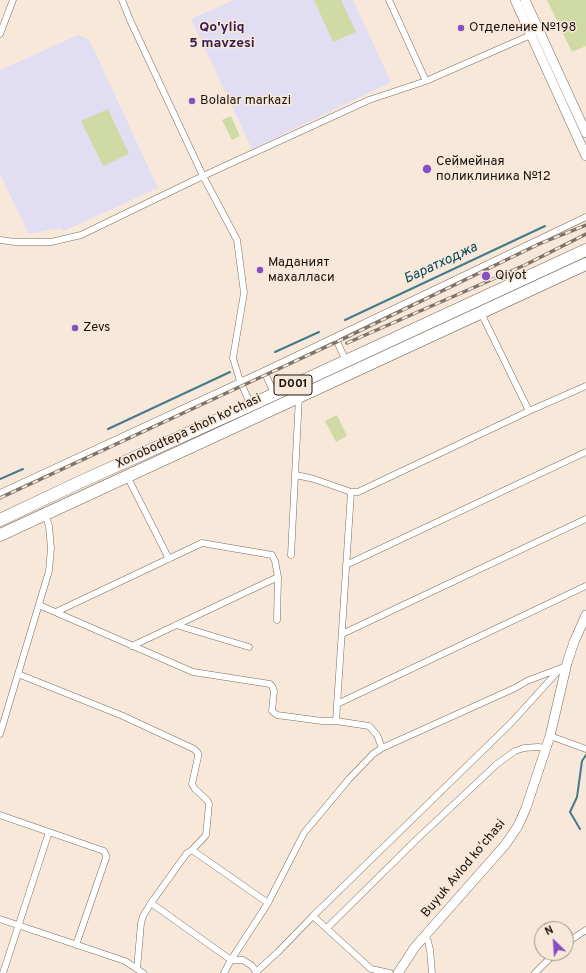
<!DOCTYPE html>
<html>
<head>
<meta charset="utf-8">
<style>
  body { margin:0 }
  #map { position:relative; width:586px; height:973px; overflow:hidden; background:#f8e8d9; font-family:Overpass,sans-serif }
  canvas { display:block }
  .north { position:absolute; left:534px; top:921px; width:40px; height:40px; box-sizing:border-box; background:#f8e8d9; border:1px solid #9e9388; border-radius:50%; rotate:335deg; font-size:11px; font-weight:700; line-height:16px; text-align:center; color:#18130e }
  .north::after { content:''; display:block; margin:auto; width:14px; height:18px; background:#864fc6; clip-path:polygon(50% 0,100% 100%,50% 72%,0 100%) }
</style>
</head>
<body>
<div id="map">
<canvas width="586" height="973"></canvas>
<div class="north">N</div>
</div>
<script>
const g = document.querySelector('canvas').getContext('2d');
g.lineJoin = 'round';
function fill(path, color) {
  g.fillStyle = color;
  g.fill(path, 'evenodd');
}
function shape(rows) {
  const path = new Path2D();
  for (const r of rows) {
    path.moveTo(r[0], r[1]);
    for (let i = 2; i < r.length; i += 2) path.lineTo(r[i], r[i + 1]);
  }
  return path;
}
function stroke(path, color, width, dash) {
  g.strokeStyle = color;
  g.lineWidth = width;
  g.lineCap = dash ? 'butt' : 'round';
  g.setLineDash(dash || []);
  g.stroke(path);
}
function label(font, color, halo, rows, align = 'center') {
  g.font = font + ' Overpass,sans-serif';
  g.lineWidth = 3;
  g.setLineDash([]);
  g.textBaseline = 'middle';
  g.strokeStyle = halo;
  g.fillStyle = color;
  for (const [text, x, y, turn = 0] of rows) {
    g.save();
    g.translate(x, y);
    g.rotate((+turn || 0) * Math.PI / 180);
    g.textAlign = isNaN(turn) ? turn : align;
    if (halo) g.strokeText(text, 0, 0);
    g.fillText(text, 0, 0);
    g.restore();
  }
}
fill(shape([
  [234,0,353,0,391,82,252,149,191,19],
  [78,35,88,39,95,52,158,188,64,231,60,228,29,234,0,174,0,70]
]), '#e1def4');
fill(shape([
  [314,0,341,0,356,32,333,42],
  [547,0,586,0,586,46,572,52],
  [108,109,129,154,103,166,81,121],
  [231,116,240,136,232,140,222,120],
  [337,415,347,436,336,442,325,421]
]), '#d0daa4');
stroke(shape([
  [345,320,545,226],
  [275,352,319,332],
  [108,429,230,372],
  [0,479,23,469],
  [580,829,570,812,577,797,582,761,586,755]
]), '#457a8c', 2);
const street = shape([
  [122,0,130,20,203,176,369,100,426,81,533,34],
  [389,0,426,81],
  [0,34,13,0],
  [0,240,15,242,51,242,81,235,203,176,237,240,244,293,233,358,240,381,251,405],
  [481,313,529,411],
  [335,337,346,361],
  [264,371,274,393],
  [296,475,314,479,351,492,358,492,529,411,586,386],
  [127,476,169,559],
  [0,493,264,371,586,217],
  [291,555,299,396],
  [346,565,586,452],
  [39,605,193,672,270,684,272,686,274,691,272,711,277,715,322,721,336,721,369,726,377,735,382,748],
  [56,612,202,543,272,555,275,561,278,577,277,620],
  [176,625,249,647],
  [342,634,586,519],
  [132,646,278,577],
  [18,674,123,716,194,749,198,753,198,757,192,784,195,789,207,800,209,804,206,835,192,850,187,853,151,903,231,960,243,960,252,966,257,973],
  [337,704,586,586],
  [336,721,351,492],
  [0,734,49,571,51,548,49,526,45,514],
  [550,736,586,749],
  [0,815,104,851,106,855,106,858,76,945],
  [192,850,268,903],
  [313,916,511,723,560,669],
  [0,919,125,961,143,973],
  [327,928,416,840,497,764,515,751,524,748,538,747,547,748],
  [424,935,428,941,430,950,432,973],
  [566,943,586,930],
  [137,969,141,923,143,916,151,903],
  [256,972,278,952,313,916,371,969,390,973],
  [3,973,49,832],
  [224,973,231,960,268,903,304,833,349,779,373,754,382,748,515,688,527,681,561,668],
  [535,973,555,953]
]);
const secondary = shape([
  [515,0,586,156],
  [525,0,586,133],
  [398,973,415,947,505,845,518,826,526,808,550,736,567,663,574,642,586,615]
]);
const highway = shape([
  [0,520,78,483,251,405,586,250],
  [0,535,586,264]
]);
stroke(street, '#796c5e', 7);
stroke(secondary, '#796c5e', 10);
stroke(highway, '#796c5e', 13);
stroke(street, '#fff', 6);
stroke(secondary, '#fff', 9);
stroke(highway, '#fff', 12);
const rail = shape([
  [347,343,525,265,586,234],
  [0,498,343,339,539,244,586,225]
]);
stroke(rail, '#7e746a', 3.5);
stroke(rail, '#f8e8d9', 2, [6]);
for (const [x, y, r, color] of [
  [461,28,4,"#864fc6"],
  [192,101,4,"#864fc6"],
  [427,169,5,"#864fc6"],
  [260,270,4,"#864fc6"],
  [486,276,5,"#864fc6"],
  [75,328,4,"#864fc6"]
]) {
  const dot = new Path2D();
  dot.arc(x, y, r, 0, 2 * Math.PI);
  g.fillStyle = color;
  g.fill(dot);
  stroke(dot, '#f8e8d9', 1.5);
}
for (const [x, y, w] of [
  [293,385,38]
]) {
  const box = new Path2D();
  box.roundRect(x - w / 2, y - 10, w, 20, 3);
  g.fillStyle = '#f8e8d9';
  g.fill(box);
  stroke(box, '#18130e', 1);
}
label('bold 12px', '#18130e', null, [
  ["D001",293,385]
]);
label('13px', '#18130e', '#f8e8d9', [
  ["Отделение №198",469,28],
  ["Bolalar markazi",200,101],
  ["Сеймейная",436,162],
  ["поликлиника №12",436,177],
  ["Маданият",268,263],
  ["махалласи",268,278],
  ["Qiyot",495,276],
  ["Zevs",83,328]
], 'left');
label('13px', '#18130e', '#f8e8d9', [
  ["Xonobodtepa shoh ko'chasi",189,432,-25],
  ["Buyuk Avlod koʻchasi",464,869,-50]
]);
label('bold 14px', '#361b54', '#f8e8d9', [
  ["Qo'yliq",222,28],
  ["5 mavzesi",222,44]
]);
label('italic 14px', '#00495d', '#f8e8d9', [
  ["Баратходжа",441,264,-25]
]);
</script>
</body>
</html>
